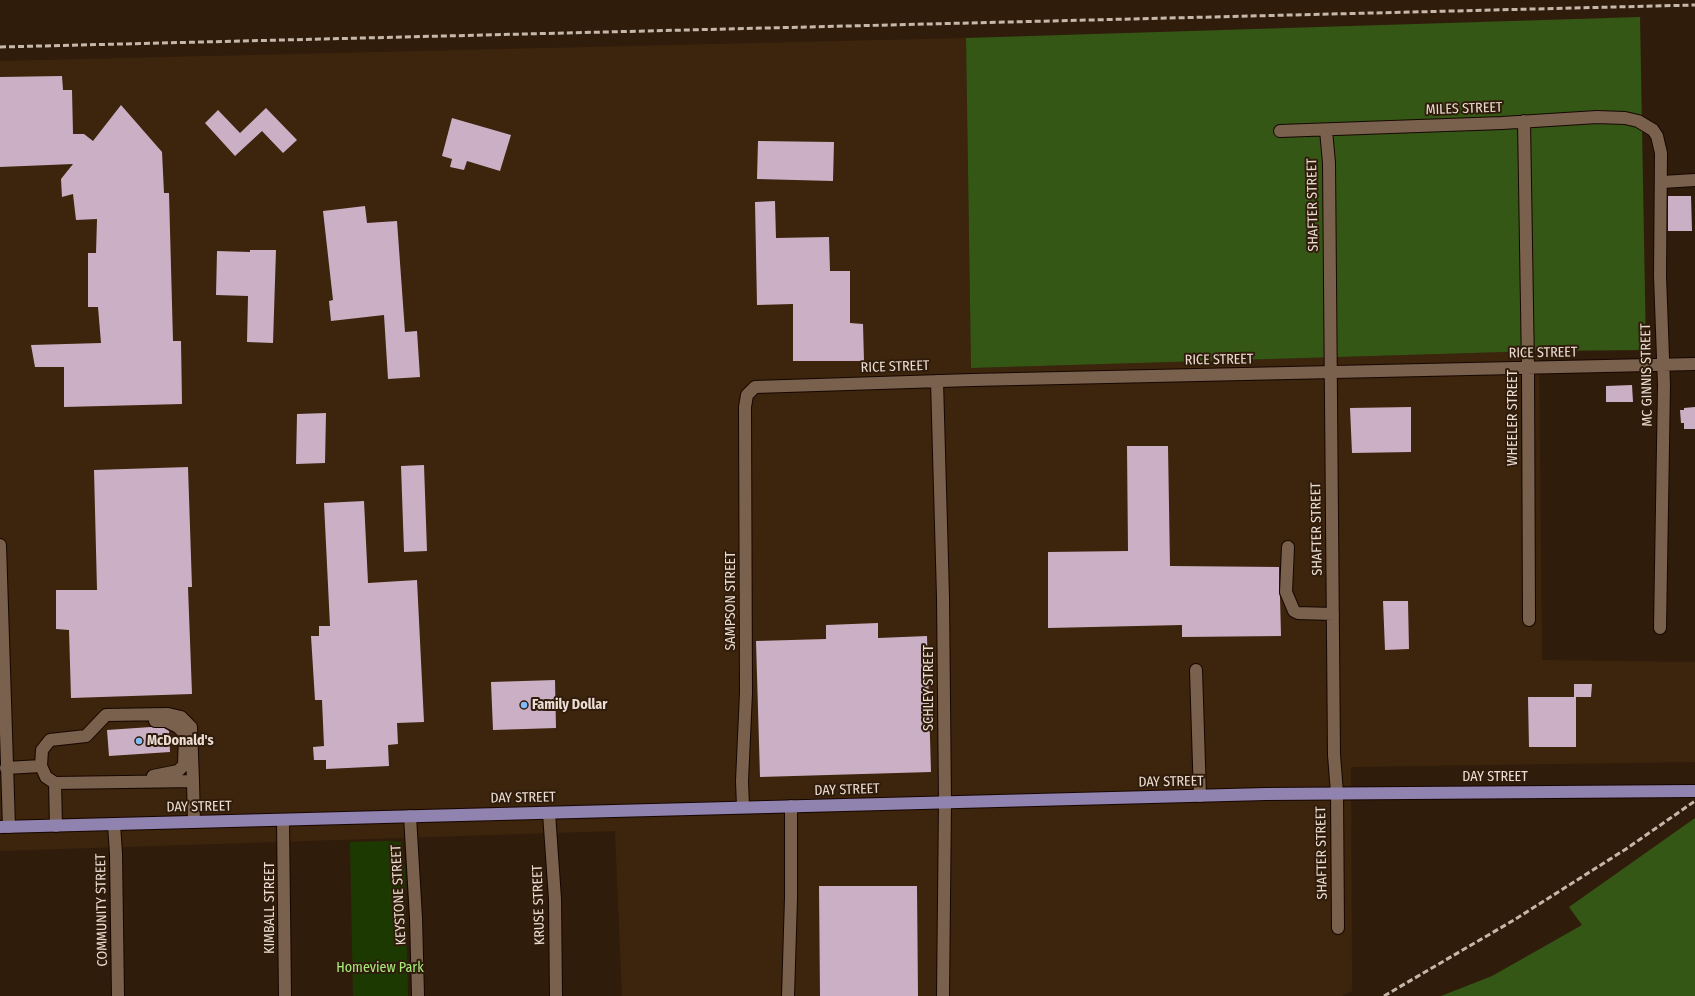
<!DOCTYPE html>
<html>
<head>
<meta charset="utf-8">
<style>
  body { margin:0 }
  canvas { display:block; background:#301c0b }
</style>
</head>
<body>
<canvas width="1695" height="996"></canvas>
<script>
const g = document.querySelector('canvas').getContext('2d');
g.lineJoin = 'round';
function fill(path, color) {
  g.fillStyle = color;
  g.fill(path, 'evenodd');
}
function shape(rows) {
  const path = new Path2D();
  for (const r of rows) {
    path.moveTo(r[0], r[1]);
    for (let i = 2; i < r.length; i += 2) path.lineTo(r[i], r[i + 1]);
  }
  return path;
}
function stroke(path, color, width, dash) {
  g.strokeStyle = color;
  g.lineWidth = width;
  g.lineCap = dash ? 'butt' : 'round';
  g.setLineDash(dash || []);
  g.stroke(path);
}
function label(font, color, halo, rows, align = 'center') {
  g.font = font + ' "Fira Sans Condensed",sans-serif';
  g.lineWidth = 4;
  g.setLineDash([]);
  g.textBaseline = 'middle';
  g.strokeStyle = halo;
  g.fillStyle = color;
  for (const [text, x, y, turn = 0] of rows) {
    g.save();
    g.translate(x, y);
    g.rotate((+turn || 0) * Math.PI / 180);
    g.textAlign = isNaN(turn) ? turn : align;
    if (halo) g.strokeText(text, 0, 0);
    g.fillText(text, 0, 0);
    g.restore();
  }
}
fill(shape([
  [966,38,971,368,1539,351,1542,660,1695,662,1695,762,1351,767,1352,991,1342,996,622,996,615,831,0,851,0,61]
]), '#3d240d');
fill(shape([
  [391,841,401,842,405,871,408,996,353,996,350,842]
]), '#1c3902');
fill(shape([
  [1640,17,1646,350,1539,351,971,368,966,38],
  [1695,818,1695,996,1441,996,1492,976,1582,925,1569,907]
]), '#345716');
fill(shape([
  [62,76,63,90,72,90,73,134,84,134,93,141,121,105,162,152,164,193,169,193,173,341,181,341,182,404,64,407,64,367,35,367,31,345,101,343,98,307,88,307,88,253,96,253,97,219,76,220,73,194,62,197,61,179,73,164,0,167,0,77],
  [266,108,297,140,283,153,262,131,235,156,205,123,218,110,240,133],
  [452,118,511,135,500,171,467,161,464,170,450,167,452,159,442,156],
  [758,141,834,142,833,181,757,179],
  [1668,196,1691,196,1692,231,1668,231],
  [775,201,776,238,829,237,830,271,850,271,850,323,863,324,864,361,793,361,793,304,757,305,755,202],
  [365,206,367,223,397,221,405,332,417,331,420,377,388,379,384,315,331,321,329,301,333,300,323,211],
  [250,250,276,250,273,343,247,342,248,296,216,295,217,251,250,252],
  [1632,385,1633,402,1606,402,1606,386],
  [1411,407,1411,452,1352,453,1350,408],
  [1695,407,1695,429,1684,429,1684,423,1681,423,1680,410,1684,410,1684,408],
  [326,413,325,463,296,464,297,414],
  [1127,446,1168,446,1170,566,1279,567,1279,592,1280,597,1281,636,1182,637,1182,625,1048,628,1048,552,1128,551],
  [424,465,427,551,404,552,401,466],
  [188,467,192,587,188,587,192,694,71,698,69,630,56,629,56,590,97,590,94,470],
  [364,501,368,583,417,580,424,722,397,723,398,744,388,745,389,766,326,769,326,760,314,760,313,747,324,746,322,700,315,700,311,636,319,636,319,626,330,626,324,503],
  [1383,601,1408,601,1409,649,1385,650],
  [878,623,878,638,927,636,931,772,760,777,756,641,826,639,826,625],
  [555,680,556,728,493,730,491,682],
  [1574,684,1592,684,1591,697,1574,697],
  [1528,697,1576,697,1576,747,1529,747],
  [151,727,164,728,169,731,170,752,109,756,107,730],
  [819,886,917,886,918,996,820,996]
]), '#cbb0c5');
const minor = shape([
  [1524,121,1528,368,1529,620],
  [1326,130,1329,163,1334,755,1337,793,1338,928],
  [1280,131,1502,123,1597,117,1625,118,1638,121,1653,130,1657,136,1661,153,1660,276,1664,385,1660,628],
  [1662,182,1695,180],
  [937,381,943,597,945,802,943,996],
  [0,545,9,827],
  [1288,547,1286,592,1294,611,1298,613,1333,614],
  [1196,670,1200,796],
  [6,768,41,766],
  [153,776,178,771,184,765,185,734,178,727,166,721,155,721],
  [193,781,55,783,46,777,41,766,42,750,50,740,86,736,106,715,168,714,181,717,191,727,193,781,194,822],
  [55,783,56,826],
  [743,807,742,781,746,693,745,407,747,395,755,387,972,380,1695,364],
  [549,813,555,899,556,996],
  [410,816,416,918,418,996],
  [283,820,285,996],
  [114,824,116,854,118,996],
  [788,996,791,898,791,806]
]);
const major = shape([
  [0,827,1266,794,1695,791]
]);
stroke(minor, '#170600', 14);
stroke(major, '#170600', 14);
stroke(minor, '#79614e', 12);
stroke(major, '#9083b0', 12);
stroke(shape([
  [0,47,1695,5],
  [1384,996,1514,920,1626,849,1695,801]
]), '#c6b7ab', 3, [6, 3]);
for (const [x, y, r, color] of [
  [524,705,4,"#80bdfa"],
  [139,741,4,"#80bdfa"]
]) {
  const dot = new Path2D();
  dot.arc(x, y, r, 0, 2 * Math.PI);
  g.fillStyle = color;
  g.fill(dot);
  stroke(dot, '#301c0b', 1.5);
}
label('14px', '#ebddd3', '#301c0b', [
  ["MILES STREET",1464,109,-2],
  ["SHAFTER STREET",1313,205,-91],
  ["RICE STREET",1543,353,-1],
  ["RICE STREET",1219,360,-1],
  ["RICE STREET",895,367,-2],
  ["MC GINNIS STREET",1647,375,-91],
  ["WHEELER STREET",1513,418,-90],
  ["SHAFTER STREET",1317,529,-91],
  ["SAMPSON STREET",731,601,-90],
  ["SCHLEY STREET",929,688,-90],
  ["DAY STREET",1495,777],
  ["DAY STREET",1171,782,-1],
  ["DAY STREET",847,790,-2],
  ["DAY STREET",523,798,-1],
  ["DAY STREET",199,807,-1],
  ["SHAFTER STREET",1322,853,-91],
  ["KEYSTONE STREET",399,895,-93],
  ["KRUSE STREET",539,905,-92],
  ["KIMBALL STREET",270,908,-90],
  ["COMMUNITY STREET",102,910,-91]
]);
label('bold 14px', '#ebddd3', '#301c0b', [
  ["Family Dollar",532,705],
  ["McDonald's",147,741]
], 'left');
label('14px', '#a9eb7c', '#301c0b', [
  ["Homeview Park",380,968]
]);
</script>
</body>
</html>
